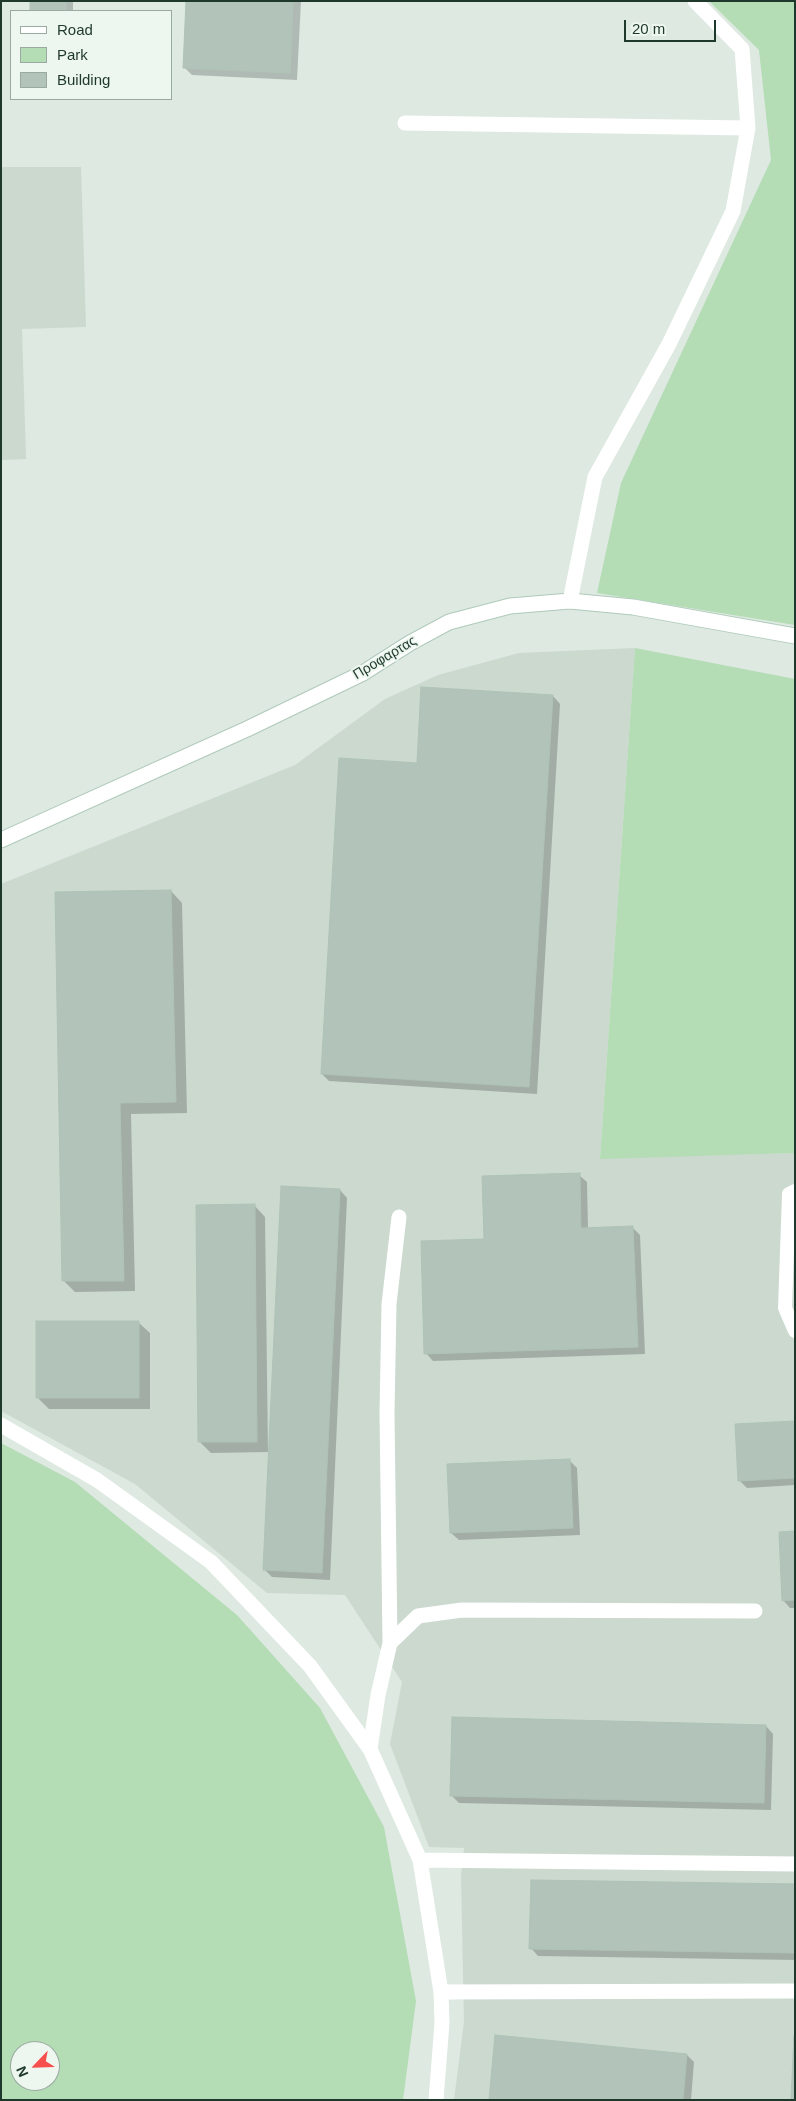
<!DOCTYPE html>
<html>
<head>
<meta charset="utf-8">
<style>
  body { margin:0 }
  #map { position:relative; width:796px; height:2101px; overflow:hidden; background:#dde9e1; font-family:Arial,sans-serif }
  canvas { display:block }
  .frame { position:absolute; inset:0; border:2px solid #1e392b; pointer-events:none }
  .legend { position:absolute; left:10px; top:10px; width:162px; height:90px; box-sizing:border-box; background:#edf6ef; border:1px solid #9aaaa1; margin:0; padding:6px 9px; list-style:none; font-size:15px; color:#1e392b }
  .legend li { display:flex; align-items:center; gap:10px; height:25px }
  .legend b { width:25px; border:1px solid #9aaaa1 }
  .north { position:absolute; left:10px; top:2041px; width:50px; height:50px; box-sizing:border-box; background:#edf6ef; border:1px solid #9aaaa1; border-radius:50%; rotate:246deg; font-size:14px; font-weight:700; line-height:20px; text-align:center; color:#1e392b }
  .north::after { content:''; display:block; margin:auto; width:18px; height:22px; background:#f74f4d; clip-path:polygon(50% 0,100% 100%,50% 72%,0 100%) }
  .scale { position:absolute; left:624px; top:20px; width:92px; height:22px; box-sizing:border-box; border:2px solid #1e392b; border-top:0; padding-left:6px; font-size:15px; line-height:18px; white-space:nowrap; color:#1e392b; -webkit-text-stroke:4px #edf6ef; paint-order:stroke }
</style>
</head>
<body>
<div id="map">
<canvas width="796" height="2101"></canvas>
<div class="frame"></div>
<ul class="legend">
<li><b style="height:6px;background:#fff"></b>Road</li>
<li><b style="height:14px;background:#b4dcb5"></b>Park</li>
<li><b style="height:14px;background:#b2c4b9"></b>Building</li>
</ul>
<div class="north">N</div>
<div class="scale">20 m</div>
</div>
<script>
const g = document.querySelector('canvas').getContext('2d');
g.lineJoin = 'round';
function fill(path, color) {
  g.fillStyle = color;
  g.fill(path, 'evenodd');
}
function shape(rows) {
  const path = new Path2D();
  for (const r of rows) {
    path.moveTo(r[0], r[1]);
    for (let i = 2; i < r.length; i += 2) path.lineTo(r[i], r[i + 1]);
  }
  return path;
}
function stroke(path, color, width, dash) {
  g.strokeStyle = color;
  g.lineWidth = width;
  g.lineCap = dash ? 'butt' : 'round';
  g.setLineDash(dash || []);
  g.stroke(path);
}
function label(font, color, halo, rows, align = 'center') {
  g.font = font + ' Arial,sans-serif';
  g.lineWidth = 4;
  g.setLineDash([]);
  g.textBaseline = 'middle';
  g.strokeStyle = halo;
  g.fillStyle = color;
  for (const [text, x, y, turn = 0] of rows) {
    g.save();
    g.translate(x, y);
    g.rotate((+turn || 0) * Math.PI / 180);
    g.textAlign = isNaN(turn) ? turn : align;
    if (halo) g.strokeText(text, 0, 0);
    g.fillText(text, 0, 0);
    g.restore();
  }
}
fill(shape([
  [1,167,81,167,86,327,22,329,26,459,1,460],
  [635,648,600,1158,795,1153,795,2100,454,2100,464,2022,461,1876,464,1848,429,1847,390,1744,402,1682,345,1595,267,1593,135,1484,1,1411,1,884,295,765,385,699,438,675,519,653]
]), '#cbd9cf');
fill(shape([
  [709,1,795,1,795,625,597,593,621,483,771,160,759,50],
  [635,648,795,679,795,1153,600,1159],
  [1,1443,75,1482,237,1615,320,1708,384,1827,416,2001,403,2100,1,2100],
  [20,2051,50,2051,50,2081,20,2081]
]), '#b4dcb5');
fill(shape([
  [31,1,73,1,73,11,31,11],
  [188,1,301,1,297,80,192,75,185,68],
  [553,696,560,704,537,1094,329,1081,322,1074,418,764],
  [171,891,182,903,187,1113,131,1114,135,1291,75,1292,64,1281],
  [579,1175,587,1182,588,1229,633,1228,640,1235,645,1354,433,1361,426,1353],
  [340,1190,347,1198,330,1580,272,1577,265,1570],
  [254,1205,265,1217,268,1452,211,1453,200,1442],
  [138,1322,150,1333,150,1409,49,1409,38,1398],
  [795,1422,795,1485,747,1488,739,1480],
  [569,1460,577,1468,580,1535,459,1540,451,1533],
  [795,1532,795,1608,790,1608,783,1600],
  [766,1726,773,1734,771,1810,459,1803,451,1795],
  [795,1885,795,1960,538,1956,531,1948],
  [687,2055,694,2062,691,2100,490,2100]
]), '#0003');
const building = shape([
  [30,1,66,1,66,11,30,11,30,1],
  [186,1,293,1,290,73,183,68,186,1],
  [421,687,553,695,529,1087,321,1074,339,758,417,763,421,687],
  [171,890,176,1102,120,1103,124,1281,62,1281,55,892,171,890],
  [580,1173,581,1228,633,1226,638,1347,424,1354,421,1241,484,1239,482,1176,580,1173],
  [281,1186,340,1189,322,1573,263,1570,281,1186],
  [255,1204,257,1442,198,1442,196,1205,255,1204],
  [36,1321,139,1321,139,1398,36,1398,36,1321],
  [795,1421,795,1478,738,1481,735,1424,795,1421],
  [570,1459,573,1528,450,1533,447,1464,570,1459],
  [795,1531,795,1600,782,1601,779,1532,795,1531],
  [452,1717,766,1725,764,1803,450,1796,452,1717],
  [531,1880,795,1884,795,1953,529,1949,531,1880],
  [495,2035,687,2054,683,2100,489,2100,495,2035],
  [794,2036,795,2100,791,2100,794,2036]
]);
fill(building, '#b2c4b9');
stroke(building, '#afc3b6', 1);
const secondary = shape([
  [1,840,247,729,363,673,410,643,449,622,510,606,570,601,633,607,795,636]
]);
stroke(secondary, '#afcaba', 17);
stroke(shape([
  [795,1191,789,1194,785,1308,795,1331]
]), '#fff', 14);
stroke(shape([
  [405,123,748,128],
  [570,601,595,477,669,344,733,211,748,128,742,49,695,1],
  [1,1425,97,1480,211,1562,310,1666,370,1749,420,1860,441,1992,442,2023,436,2100],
  [390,1643,387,1413,389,1304,399,1217],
  [370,1749,378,1695,390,1643,418,1616,462,1610,755,1611],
  [420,1860,795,1864],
  [441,1992,795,1991]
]), '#fff', 15);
stroke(secondary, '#fff', 15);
label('14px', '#1e392b', '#edf6ef', [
  ["Προφαρτας",385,658,-31]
]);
</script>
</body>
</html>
